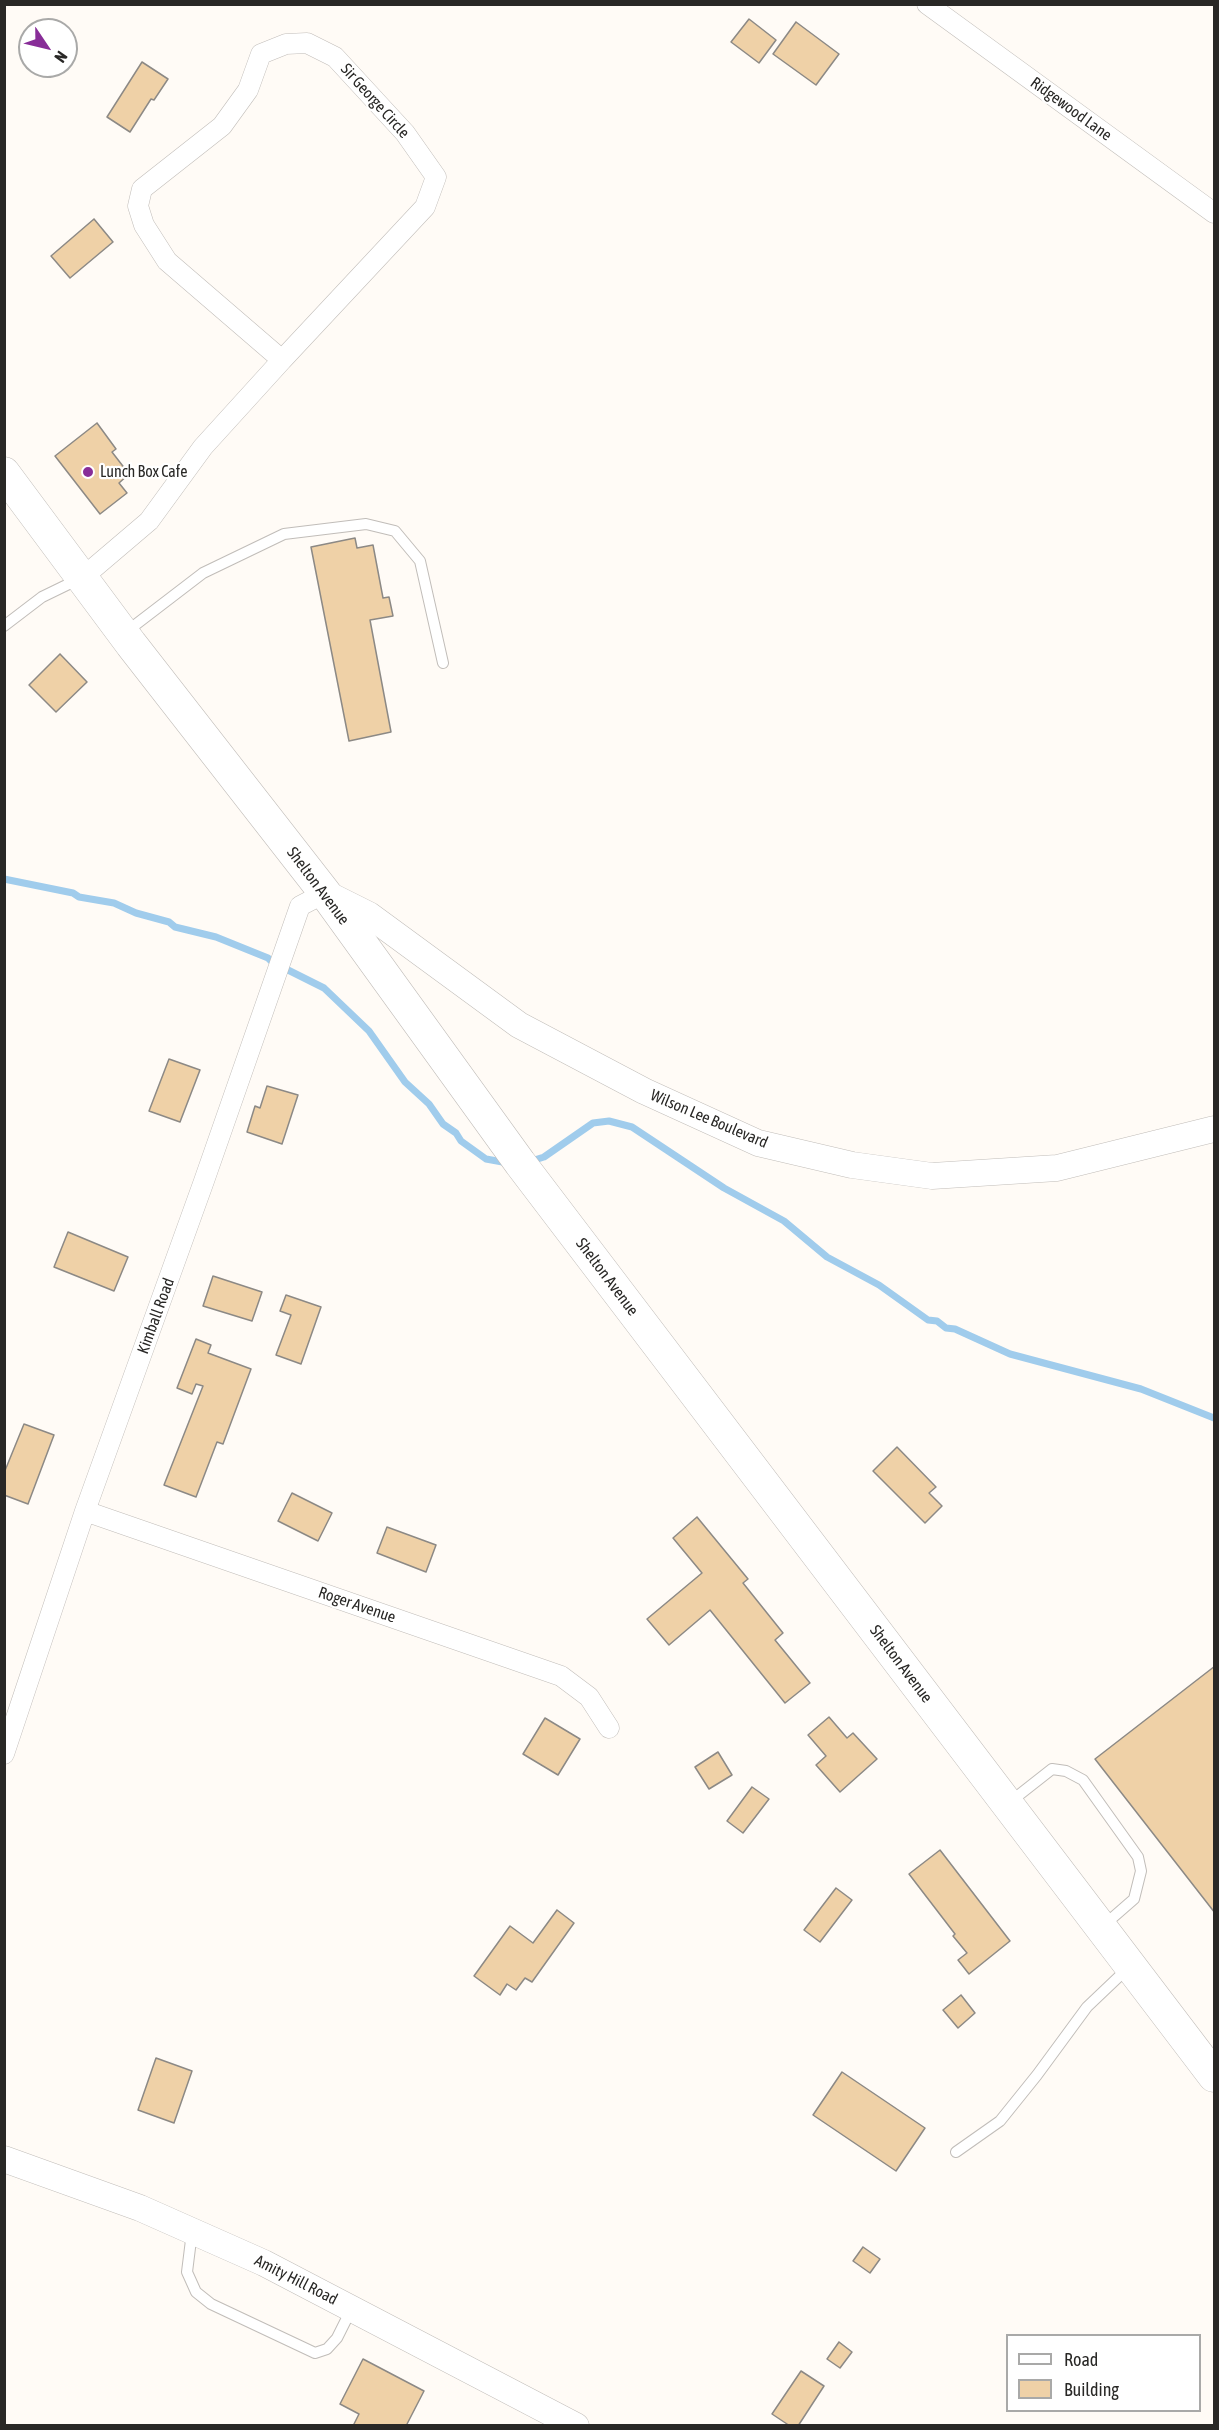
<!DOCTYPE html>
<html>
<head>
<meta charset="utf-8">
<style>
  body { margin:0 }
  #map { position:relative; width:1219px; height:2430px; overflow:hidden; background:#fffbf6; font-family:"Asap Condensed",sans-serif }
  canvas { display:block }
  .frame { position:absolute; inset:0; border:6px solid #292826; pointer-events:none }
  .legend { position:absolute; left:1006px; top:2334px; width:195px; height:78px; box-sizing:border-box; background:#fff; border:2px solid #a9a9a8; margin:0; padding:8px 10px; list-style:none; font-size:18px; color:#292826 }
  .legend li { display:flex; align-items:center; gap:12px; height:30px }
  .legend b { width:30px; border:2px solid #a9a9a8 }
  .north { position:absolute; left:18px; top:18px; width:60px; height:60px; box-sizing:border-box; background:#fff; border:2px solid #a9a9a8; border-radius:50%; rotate:125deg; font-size:16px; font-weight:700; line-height:24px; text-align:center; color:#292826 }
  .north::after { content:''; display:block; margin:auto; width:21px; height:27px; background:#882d98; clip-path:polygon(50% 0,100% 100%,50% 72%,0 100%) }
</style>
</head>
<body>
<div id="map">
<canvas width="1219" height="2430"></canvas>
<div class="frame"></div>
<ul class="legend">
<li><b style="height:8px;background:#fff"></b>Road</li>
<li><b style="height:16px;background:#efd1a7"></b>Building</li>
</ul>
<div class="north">N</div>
</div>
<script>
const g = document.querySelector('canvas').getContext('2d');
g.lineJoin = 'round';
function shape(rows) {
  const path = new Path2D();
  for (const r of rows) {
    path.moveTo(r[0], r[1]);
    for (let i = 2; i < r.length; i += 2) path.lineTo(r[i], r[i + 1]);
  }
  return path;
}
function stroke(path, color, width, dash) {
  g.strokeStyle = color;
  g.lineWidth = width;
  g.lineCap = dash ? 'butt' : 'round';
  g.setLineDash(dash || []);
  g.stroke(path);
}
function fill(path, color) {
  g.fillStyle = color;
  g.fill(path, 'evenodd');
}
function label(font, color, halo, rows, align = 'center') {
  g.font = font + ' "Asap Condensed",sans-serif';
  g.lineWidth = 4.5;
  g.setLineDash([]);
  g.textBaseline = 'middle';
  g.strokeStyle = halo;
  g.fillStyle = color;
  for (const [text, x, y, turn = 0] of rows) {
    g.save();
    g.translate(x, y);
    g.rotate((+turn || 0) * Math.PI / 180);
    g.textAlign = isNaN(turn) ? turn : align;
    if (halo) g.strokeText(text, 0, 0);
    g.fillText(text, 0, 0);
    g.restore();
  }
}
stroke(shape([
  [4,879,73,893,79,897,114,903,136,913,169,922,175,927,216,937,268,958,272,962,324,988,369,1031,405,1082,429,1104,443,1124,456,1133,461,1141,486,1159,508,1163],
  [528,1162,544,1157,593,1123,609,1121,632,1127,724,1188,784,1221,827,1257,879,1285,928,1320,937,1321,946,1328,955,1329,1010,1354,1141,1389,1214,1418]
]), '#a0ccec', 7);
const building = shape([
  [749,19,776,40,759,63,731,42,749,19],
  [796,22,839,54,816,85,773,54,796,22],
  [142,62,168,79,154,100,151,99,130,132,107,117,142,62],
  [94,219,113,242,70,278,51,256,94,219],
  [97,423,116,449,112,452,129,474,119,483,127,493,100,514,55,456,97,423],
  [355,538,357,548,373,545,383,598,389,597,393,616,370,620,391,732,349,741,311,547,355,538],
  [60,654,87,682,56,712,29,685,60,654],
  [169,1059,200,1070,180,1122,149,1111,169,1059],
  [267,1086,298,1095,282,1144,247,1132,255,1106,260,1108,267,1086],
  [68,1232,128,1257,114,1291,54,1267,68,1232],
  [213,1276,262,1292,252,1321,203,1306,213,1276],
  [286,1295,321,1307,301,1364,276,1355,291,1315,280,1311,286,1295],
  [196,1339,211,1345,208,1353,251,1369,223,1444,217,1442,196,1497,164,1485,203,1386,196,1384,192,1394,177,1388,196,1339],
  [24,1424,54,1435,28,1504,4,1495,4,1473,24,1424],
  [897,1447,936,1487,929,1493,942,1506,925,1523,873,1471,897,1447],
  [292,1493,332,1513,318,1541,278,1521,292,1493],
  [697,1517,748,1579,743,1583,783,1633,775,1640,810,1683,785,1703,710,1610,669,1645,647,1619,702,1573,673,1538,697,1517],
  [387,1527,436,1545,426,1572,377,1553,387,1527],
  [1215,1666,1215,1913,1095,1759,1215,1666],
  [829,1717,847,1738,853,1733,877,1759,840,1792,816,1765,826,1756,808,1735,829,1717],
  [545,1718,580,1739,558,1775,523,1754,545,1718],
  [718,1752,732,1775,709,1789,695,1767,718,1752],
  [752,1787,769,1799,743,1833,727,1821,752,1787],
  [940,1850,1010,1941,969,1974,958,1960,967,1953,953,1936,955,1934,909,1874,940,1850],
  [836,1888,852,1900,820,1942,804,1930,836,1888],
  [557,1910,574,1923,532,1982,525,1978,516,1990,507,1984,500,1995,474,1976,510,1926,533,1943,557,1910],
  [961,1995,975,2013,958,2028,943,2010,961,1995],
  [156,2058,192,2071,174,2123,138,2110,156,2058],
  [842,2072,925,2128,896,2171,813,2115,842,2072],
  [863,2247,880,2259,870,2273,853,2261,863,2247],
  [839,2342,852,2352,840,2368,827,2359,839,2342],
  [363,2359,424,2391,406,2426,353,2426,359,2414,340,2404,363,2359],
  [801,2371,824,2386,798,2426,790,2426,772,2414,801,2371]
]);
fill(building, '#efd1a7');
stroke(building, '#8c8985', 1.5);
const service = shape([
  [4,626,42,597,79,579],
  [126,632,203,573,284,534,366,524,395,531,420,561,443,663],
  [1010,1802,1052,1769,1066,1771,1083,1780,1138,1857,1141,1871,1134,1899,1103,1926],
  [956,2152,1000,2121,1037,2075,1087,2007,1128,1968],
  [192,2232,187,2272,196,2292,211,2304,315,2353,327,2349,337,2338,352,2308]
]);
const minor = shape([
  [927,4,1214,213],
  [307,43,335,57,405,133,436,177,425,207,282,360,167,261,144,225,138,206,142,189,222,126,248,90,261,54,286,44,307,43],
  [82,578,149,521,203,447,282,360],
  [85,1511,561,1676,589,1697,609,1728],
  [4,1754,85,1511,204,1181,300,906,325,893]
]);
const tertiary = shape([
  [325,893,369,915,519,1025,644,1091,758,1143,852,1165,932,1176,1057,1168,1214,1129],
  [4,2159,140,2208,264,2263,576,2426]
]);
const primary = shape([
  [4,473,131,644,325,893,520,1163,1214,2076]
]);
stroke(service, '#c1bdb9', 12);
stroke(minor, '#c1bdb9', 21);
stroke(tertiary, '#c1bdb9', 27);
stroke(primary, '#c1bdb9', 33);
stroke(service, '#fff', 10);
stroke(minor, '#fff', 20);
stroke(tertiary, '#fff', 26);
stroke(primary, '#fff', 32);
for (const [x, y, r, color] of [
  [88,472,6,"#882d98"]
]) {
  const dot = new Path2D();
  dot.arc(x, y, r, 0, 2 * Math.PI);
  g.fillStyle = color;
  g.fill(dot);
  stroke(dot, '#fff', 2);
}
label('16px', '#292826', '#fff', [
  ["Sir George Circle",375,101,48],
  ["Ridgewood Lane",1071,109,36],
  ["Shelton Avenue",318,886,53],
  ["Wilson Lee Boulevard",709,1119,23],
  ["Shelton Avenue",607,1277,53],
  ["Kimball Road",156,1316,-70],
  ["Roger Avenue",357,1605,19],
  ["Shelton Avenue",901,1664,53],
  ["Amity Hill Road",296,2280,27]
]);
label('16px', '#292826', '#fff', [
  ["Lunch Box Cafe",100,472]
], 'left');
</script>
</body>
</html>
